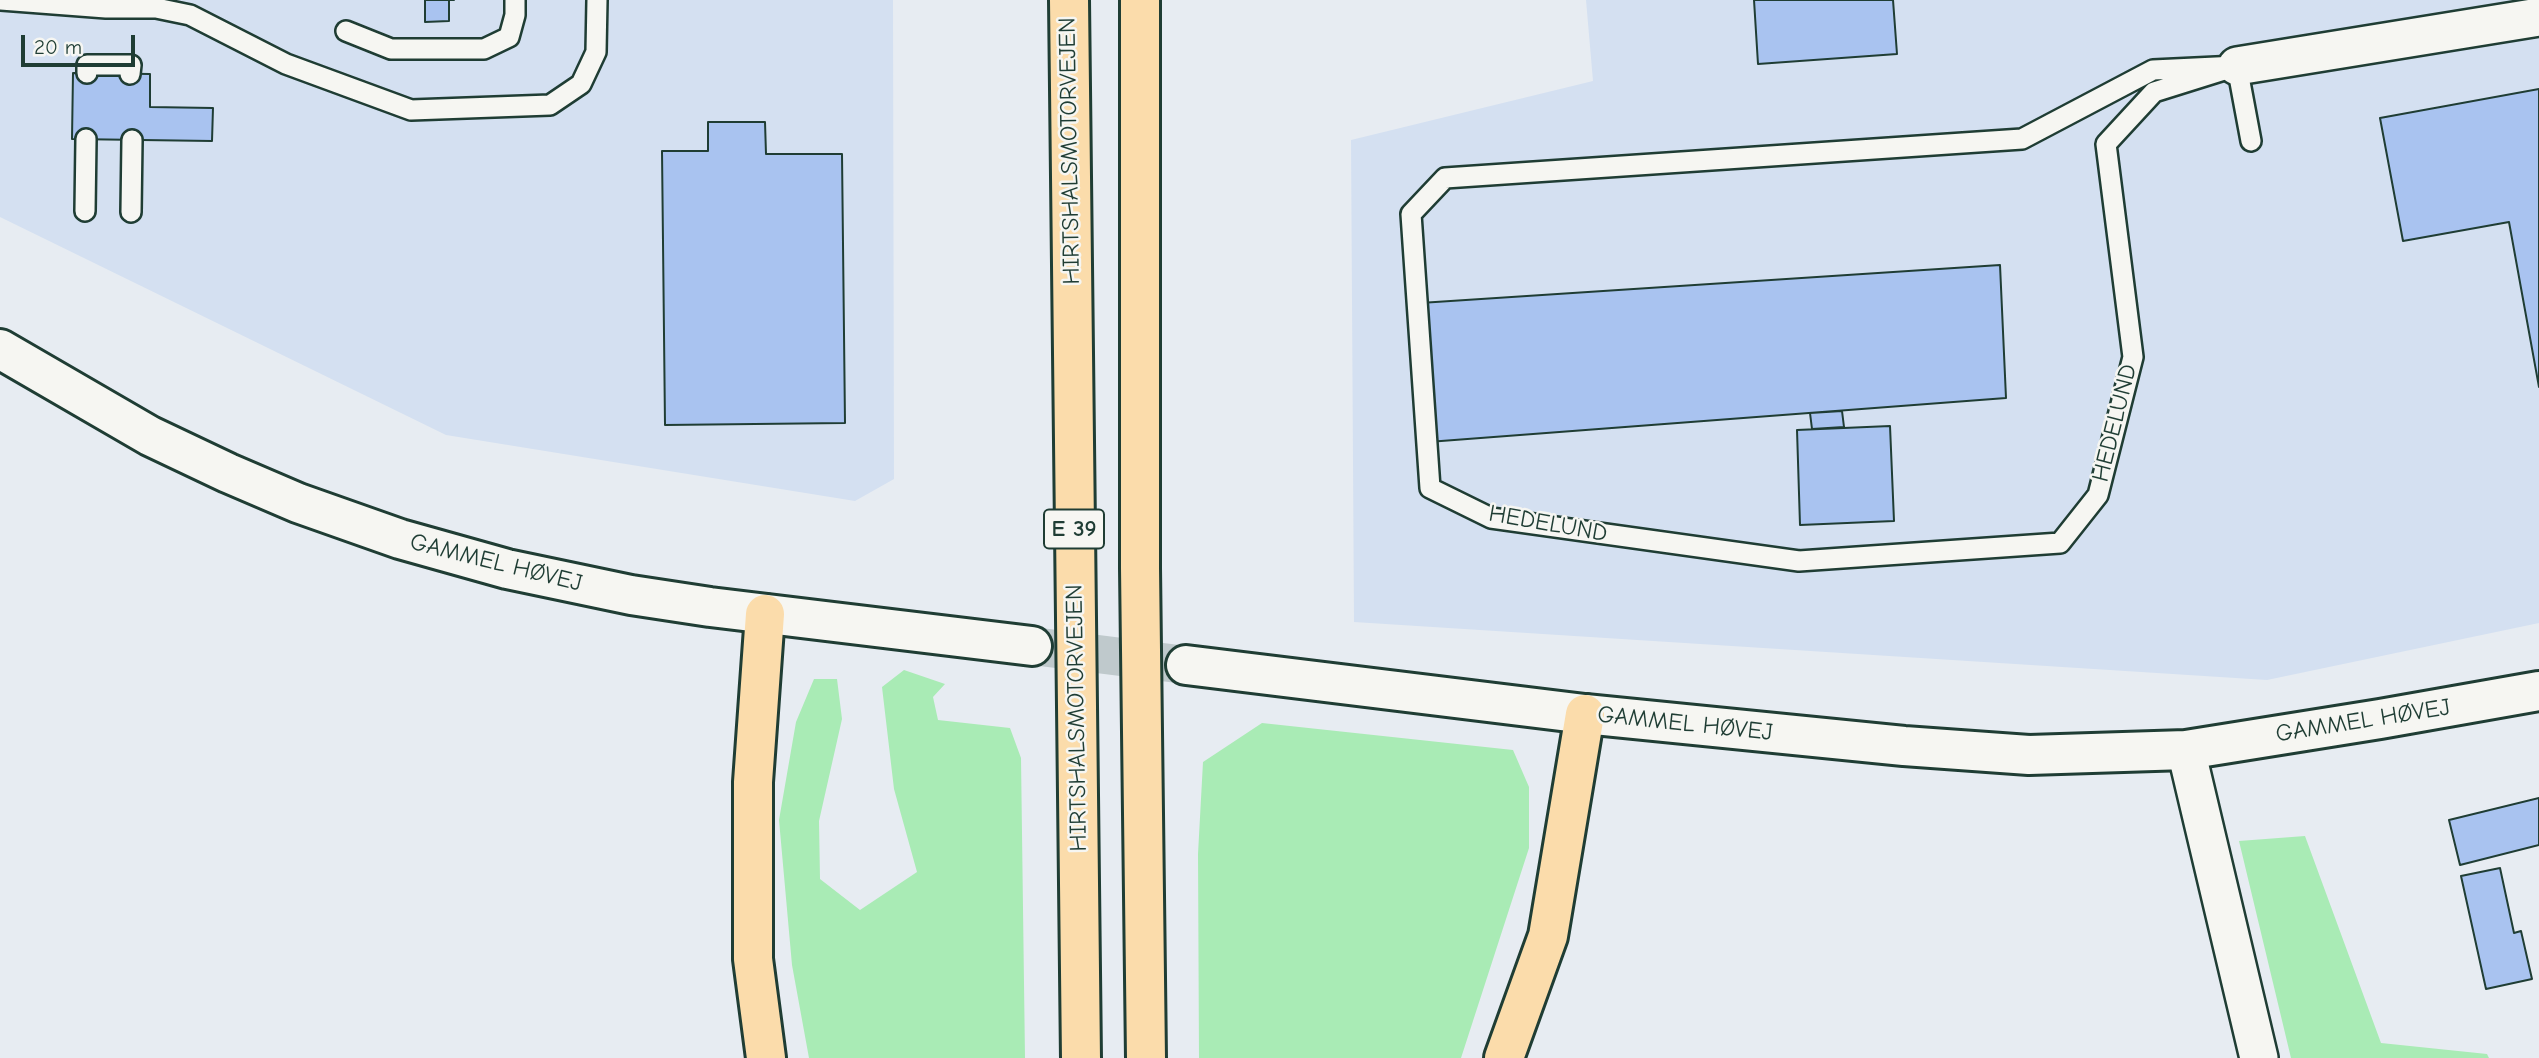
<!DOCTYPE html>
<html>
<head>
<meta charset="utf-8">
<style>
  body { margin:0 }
  #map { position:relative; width:2539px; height:1058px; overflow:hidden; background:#e7ecf2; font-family:"Comic Neue",sans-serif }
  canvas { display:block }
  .scale { position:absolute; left:21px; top:35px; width:114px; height:32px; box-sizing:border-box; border:4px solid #1f3d34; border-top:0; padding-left:9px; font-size:21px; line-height:24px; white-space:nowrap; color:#1f3d34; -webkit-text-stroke:5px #f6f6f2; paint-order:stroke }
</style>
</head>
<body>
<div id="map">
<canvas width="2539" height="1058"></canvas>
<div class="scale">20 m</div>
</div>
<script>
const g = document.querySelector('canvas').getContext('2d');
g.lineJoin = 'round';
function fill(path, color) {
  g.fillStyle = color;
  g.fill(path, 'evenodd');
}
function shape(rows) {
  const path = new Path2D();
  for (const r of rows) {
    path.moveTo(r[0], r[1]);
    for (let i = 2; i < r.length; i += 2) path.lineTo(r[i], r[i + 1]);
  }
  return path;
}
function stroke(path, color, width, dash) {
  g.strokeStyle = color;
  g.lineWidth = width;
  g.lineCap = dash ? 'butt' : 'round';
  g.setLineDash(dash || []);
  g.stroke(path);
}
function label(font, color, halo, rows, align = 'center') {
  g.font = font + ' "Comic Neue",sans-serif';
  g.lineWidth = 5;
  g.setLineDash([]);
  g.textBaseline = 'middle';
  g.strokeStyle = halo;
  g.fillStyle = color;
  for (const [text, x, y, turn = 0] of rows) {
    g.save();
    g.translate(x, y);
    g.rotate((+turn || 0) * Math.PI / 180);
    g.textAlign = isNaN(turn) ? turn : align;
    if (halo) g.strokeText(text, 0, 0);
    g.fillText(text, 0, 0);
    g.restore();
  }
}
fill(shape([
  [0,0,893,0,894,479,855,501,446,435,0,217],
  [1586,0,2539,0,2539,623,2267,680,1354,622,1351,140,1593,81]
]), '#d4e0f1');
fill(shape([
  [904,670,945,684,933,697,938,720,1010,728,1021,758,1025,1058,809,1058,792,965,779,820,796,722,814,679,837,679,842,719,819,821,820,879,860,910,917,872,894,789,882,687],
  [1262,723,1513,750,1529,787,1529,848,1461,1058,1199,1058,1198,854,1203,762],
  [2305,836,2381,1043,2487,1054,2489,1058,2291,1058,2239,841]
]), '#a9ebb5');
const building = shape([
  [425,0,454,0,449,0,449,21,425,22,425,0],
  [1754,0,1893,0,1897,54,1758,64,1754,0],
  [73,73,150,74,150,107,213,108,212,141,72,139,73,73],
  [2539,89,2539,387,2509,222,2403,241,2380,118,2539,89],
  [708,122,765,122,766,154,842,154,845,423,665,425,662,151,708,151,708,122],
  [2000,265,2006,398,1428,442,1420,303,2000,265],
  [1842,411,1844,427,1812,429,1810,413,1842,411],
  [1890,426,1894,521,1800,525,1797,430,1890,426],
  [2539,798,2539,845,2460,865,2449,820,2539,798],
  [2500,868,2514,933,2521,931,2532,979,2486,989,2461,876,2500,868]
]);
fill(building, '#a9c3f0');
stroke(building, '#1f3d34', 2);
stroke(shape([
  [1032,646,1186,665]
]), '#bfc9cc', 38, [38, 19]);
const lane = shape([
  [1,0,106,8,156,8,190,15,286,64,411,110,550,105,581,84,596,52,597,0],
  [346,31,391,49,484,49,509,37,515,15,515,0],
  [2237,66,2154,92,2106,144,2133,357,2098,495,2060,543,1799,561,1491,518,1430,488,1411,214,1445,178,2022,139,2153,70,2237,66],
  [2237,66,2251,141],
  [87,73,87,65,131,65,130,74],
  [85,211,86,139],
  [131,212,132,140]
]);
const street = shape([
  [2237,66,2539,17],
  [2186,750,2259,1058]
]);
const secondary = shape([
  [0,349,150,436,228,473,298,503,400,539,507,569,631,595,710,607,1032,646],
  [1186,665,1585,714,1904,746,2029,755,2186,750,2380,719,2539,691]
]);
const highway = shape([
  [1069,0,1081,1058],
  [1140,0,1140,568,1146,1058],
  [765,614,753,782,753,959,766,1058],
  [1504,1058,1548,936,1585,714]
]);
stroke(lane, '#1f3d34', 24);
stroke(street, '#1f3d34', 42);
stroke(secondary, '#1f3d34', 44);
stroke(highway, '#1f3d34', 44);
stroke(lane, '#f6f6f2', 19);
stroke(street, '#f6f6f2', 37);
stroke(secondary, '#f6f6f2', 38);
stroke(highway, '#fbdcab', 38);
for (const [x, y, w] of [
  [1074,529,60]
]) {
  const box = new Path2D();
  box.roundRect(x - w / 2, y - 19.5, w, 39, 5);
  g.fillStyle = '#f6f6f2';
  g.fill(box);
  stroke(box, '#1f3d34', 2);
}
label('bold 23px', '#1f3d34', null, [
  ["E 39",1074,529]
]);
label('24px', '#1f3d34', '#f6f6f2', [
  ["HIRTSHALSMOTORVEJEN",1070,151,-91],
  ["HEDELUND",2115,423,-76],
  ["HEDELUND",1548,524,10],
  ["GAMMEL HØVEJ",496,563,14],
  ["HIRTSHALSMOTORVEJEN",1077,718,-91],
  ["GAMMEL HØVEJ",2363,721,-9],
  ["GAMMEL HØVEJ",1685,724,6]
]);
</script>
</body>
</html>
